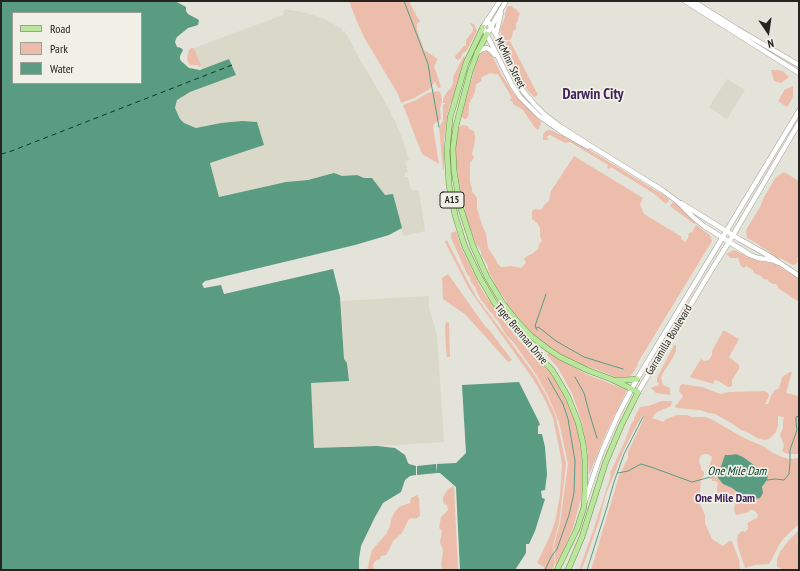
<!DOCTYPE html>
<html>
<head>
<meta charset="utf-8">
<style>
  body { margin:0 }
  #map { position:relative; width:800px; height:571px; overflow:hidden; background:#e3e3d9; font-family:"PT Sans Narrow",sans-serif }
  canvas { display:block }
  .frame { position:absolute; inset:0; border:2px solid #252421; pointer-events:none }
  .legend { position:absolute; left:12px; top:12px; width:130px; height:72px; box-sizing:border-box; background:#f1f0e6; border:1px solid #9f9e97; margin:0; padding:5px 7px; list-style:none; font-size:12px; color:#252421 }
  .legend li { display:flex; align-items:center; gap:8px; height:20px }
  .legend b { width:20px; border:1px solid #9f9e97 }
  .north { position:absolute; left:748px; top:12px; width:40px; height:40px; -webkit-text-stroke:3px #f1f0e6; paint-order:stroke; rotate:167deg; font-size:11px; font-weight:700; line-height:16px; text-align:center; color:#252421 }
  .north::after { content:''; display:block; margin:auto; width:14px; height:18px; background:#252421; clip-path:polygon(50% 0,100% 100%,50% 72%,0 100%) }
</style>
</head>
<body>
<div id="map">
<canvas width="800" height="571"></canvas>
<div class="frame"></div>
<ul class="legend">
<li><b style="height:5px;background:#bbe69d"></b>Road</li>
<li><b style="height:11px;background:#edbdac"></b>Park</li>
<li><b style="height:11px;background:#599c81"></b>Water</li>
</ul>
<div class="north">N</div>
</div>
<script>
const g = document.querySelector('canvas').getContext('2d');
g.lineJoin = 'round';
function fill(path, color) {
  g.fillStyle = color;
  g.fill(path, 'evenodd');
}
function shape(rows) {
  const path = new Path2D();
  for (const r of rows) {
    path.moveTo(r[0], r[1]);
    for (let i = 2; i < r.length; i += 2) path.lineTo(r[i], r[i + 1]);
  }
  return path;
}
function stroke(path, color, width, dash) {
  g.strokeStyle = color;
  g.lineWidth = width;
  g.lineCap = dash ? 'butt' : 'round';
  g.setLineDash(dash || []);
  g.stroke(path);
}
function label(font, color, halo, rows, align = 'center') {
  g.font = font + ' "PT Sans Narrow",sans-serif';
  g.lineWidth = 3.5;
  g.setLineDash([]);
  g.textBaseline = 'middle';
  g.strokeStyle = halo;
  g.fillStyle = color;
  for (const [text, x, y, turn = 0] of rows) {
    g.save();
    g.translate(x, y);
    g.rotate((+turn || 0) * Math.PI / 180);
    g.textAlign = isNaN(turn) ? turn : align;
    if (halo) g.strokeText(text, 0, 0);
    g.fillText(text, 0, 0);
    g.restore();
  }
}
fill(shape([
  [284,9,307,13,324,19,341,28,343,32,345,31,358,56,384,100,395,121,404,143,409,160,405,161,408,172,405,173,405,177,408,177,411,190,419,190,425,231,403,236,393,194,385,195,372,178,364,178,357,175,286,182,219,197,210,163,264,145,221,123,196,128,184,123,180,119,175,108,177,100,190,92,236,75,229,59,202,70,194,48,283,15],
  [727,79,745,90,727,119,709,107],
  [429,296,429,308,437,335,444,442,377,446,314,448,311,383,349,381,347,363,344,360,341,301]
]), '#dad8c8');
fill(shape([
  [349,1,409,1,417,17,419,19,420,21,417,24,417,30,424,50,438,59,434,66,441,87,438,88,435,82,433,84,430,89,414,98,401,103,398,94,365,39,357,22],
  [509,6,512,6,513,8,516,9,520,14,518,18,518,20,516,24,516,29,513,31,512,37,510,40,505,40,502,37,500,30,505,17,505,14,507,7],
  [470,23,474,24,477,31,467,50,462,54,461,58,458,60,456,59,455,56,464,46,466,46,466,40,473,31,473,28],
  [510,41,538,95,534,97,522,84,517,77,515,69,502,42],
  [191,48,194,48,201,66,199,67,198,65,190,65,188,62,187,58,189,50],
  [487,51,490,52,492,55,501,74,514,94,535,115,541,122,539,129,538,130,535,128,523,110,513,104,513,102,509,100,512,98,499,76,497,74,490,73,482,77,481,78,482,81,476,84,475,92,469,104,469,110,468,112,469,114,467,118,466,119,464,119,463,117,461,117,476,64,481,53],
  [464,56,465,58,465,61,462,66,462,68,460,73,460,79,458,82,458,86,454,94,453,101,450,104,447,118,444,140,444,170,443,170,439,127,443,121,443,105,445,104,445,103,443,103,443,99,447,92,451,88,453,83,453,77,460,63],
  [771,70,778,70,783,71,789,77,781,83,774,81],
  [793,86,793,96,791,101,787,107,778,101,784,91,784,90],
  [437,91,440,92,441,95,442,100,440,109,441,119,434,124,433,127,439,164,422,154,403,105,416,100,428,93],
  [462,125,468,126,469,129,474,131,475,136,475,141,472,154,474,158,470,163,470,182,472,188,472,191,477,198,477,208,482,225,486,234,488,248,496,260,497,263,501,267,512,266,521,268,526,263,524,259,527,256,532,254,538,249,539,244,542,241,540,236,540,228,537,223,532,219,532,211,535,209,540,210,543,208,544,205,549,201,551,191,574,156,643,198,640,204,644,214,682,237,681,239,685,242,688,238,689,233,692,232,696,225,710,235,712,241,637,364,638,365,629,379,617,378,613,376,596,369,580,365,561,355,550,348,533,334,524,325,520,319,513,313,511,308,507,306,507,302,497,288,488,270,488,266,481,255,481,251,476,244,466,216,464,206,461,194,456,164,455,148,458,128],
  [549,130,553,131,558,134,559,134,583,146,668,198,669,200,666,204,653,193,611,167,609,169,607,168,608,165,570,142,565,143,550,135,546,137,549,139,547,140,543,140,543,134,546,131],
  [784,172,799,181,799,255,797,258,798,262,795,265,793,264,793,265,780,258,778,259,772,257,770,254,770,252,761,247,758,244,747,238,746,230,760,207,764,197,776,177],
  [673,202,678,205,696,223,694,224,670,206],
  [456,231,461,247,483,292,503,320,516,337,537,360,550,371,566,397,576,422,580,443,582,459,583,482,581,498,573,528,556,567,554,545,560,523,568,464,559,422,548,396,537,376,514,343,506,335,498,321,494,317,492,313,490,312,484,303,481,300,475,287,471,282,470,277,467,274,451,238,451,233],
  [447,240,466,278,477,298,505,335,512,344,536,377,547,397,556,417,566,464,559,523,553,545,555,563,552,570,543,570,544,567,537,563,549,538,555,522,560,495,562,465,560,452,553,418,544,398,533,379,469,289,445,242],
  [734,250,757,261,766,262,775,264,799,279,799,302,778,288,778,286,776,284,773,284,769,282,768,280,764,279,761,276,754,273,753,270,746,266,744,268,741,266,738,258,731,258,726,254],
  [448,274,485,326,490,331,512,360,508,362,466,315,443,299,442,278],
  [446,322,449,323,450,356,450,357,447,357,446,350,445,327],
  [723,331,725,331,739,339,729,357,739,365,739,369,732,380,732,386,728,387,720,382,715,380,713,384,690,377,701,359,704,361,709,360,712,355,712,351],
  [674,345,676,345,676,351,671,361,662,374,661,378,663,385,670,388,670,395,656,393,651,388,655,386,658,386,659,383,657,382,657,378],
  [548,353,586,374,627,390,607,431,589,475,588,453,582,423,572,393,558,368,547,355],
  [790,372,792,372,786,393,799,396,799,454,788,454,782,451,784,445,780,435,783,428,783,421,784,417,778,416,778,425,776,432,769,439,764,440,757,438,749,433,741,430,733,424,715,414,709,413,700,410,676,408,675,406,678,403,683,396,679,391,680,386,682,384,702,387,715,392,721,394,729,392,764,391,768,393,769,396,765,404,768,404,771,396,775,390,778,389,780,385,782,377],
  [662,401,672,401,671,406,657,412,652,418,661,421,663,422,666,419,677,415,687,415,692,417,705,417,711,419,744,438,765,447,773,453,780,456,788,459,799,458,799,524,784,538,779,545,771,561,769,564,755,565,745,568,738,547,737,540,738,535,742,531,745,532,748,529,748,525,747,523,757,518,758,515,755,511,753,510,750,510,749,512,736,515,734,509,735,505,733,498,731,496,724,497,721,496,718,493,717,489,718,483,715,481,712,481,709,474,710,471,708,468,711,461,712,457,708,454,704,454,700,456,699,462,701,466,701,470,704,472,704,475,701,480,699,502,705,515,705,523,712,539,723,546,729,541,732,541,739,560,740,569,738,570,710,570,709,569,707,570,591,570,619,476,628,458,628,452,644,418,642,416,628,441,627,444,624,449,613,477,606,494,599,521,584,564,581,570,579,570,594,528,611,475,610,473,625,441,632,422,634,421,634,418,638,411,640,407,648,406],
  [736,454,743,457,768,475,767,480,755,499,746,495,740,494,732,488,723,484,718,475,721,469,721,466,724,460,730,455],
  [454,486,458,570,443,570,441,566,443,550,440,542,442,531,439,528,441,517,448,510,447,505,444,504,443,501,443,497,448,489],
  [417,495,419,498,420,516,417,518,409,519,402,533,393,541,390,548,386,555,381,556,380,559,375,561,373,565,374,570,367,570,372,550,386,534,390,526,391,520,394,513,399,507,404,505,410,503,411,498],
  [799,530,799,570,785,570,777,567,777,559,780,552,788,541]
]), '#edbdac');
fill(shape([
  [1,1,175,1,186,7,186,11,188,14,199,20,198,25,188,28,177,37,176,39,175,42,177,47,181,48,183,50,180,56,180,59,181,61,189,68,200,70,229,59,236,75,190,92,177,100,175,108,180,119,184,123,196,128,221,123,242,121,257,122,264,145,210,163,219,197,286,182,308,180,334,173,342,176,357,175,364,178,372,178,385,195,393,194,402,228,389,235,355,245,205,281,202,284,204,288,221,285,224,294,333,269,340,297,344,359,347,363,349,381,311,383,314,448,377,446,395,448,405,455,408,463,409,464,416,466,416,475,410,476,405,480,401,492,383,503,375,517,361,546,359,559,359,570,1,570],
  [13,13,141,13,141,83,13,83],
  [519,382,539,422,540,425,538,426,538,434,542,434,545,447,547,474,545,490,541,491,542,498,545,499,535,531,529,544,526,544,526,553,515,570,460,570,456,487,440,473,437,473,437,464,456,463,466,453,462,385],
  [736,454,743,457,768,475,767,480,762,487,763,493,760,498,755,499,746,495,740,494,732,488,723,484,718,478,718,475,725,455,730,455],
  [436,464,437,473,417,475,417,466]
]), '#599c81');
stroke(shape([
  [404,1,428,64,431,83,433,93,439,127],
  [536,328,538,327,541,329,556,341,584,357,623,369],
  [537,330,535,326,536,323,546,294],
  [575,377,584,393,589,412,597,438],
  [618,473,628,471,641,464,651,467,692,482,718,475],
  [767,480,775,479,784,480,789,474,790,462,790,450,797,430,796,422,796,417,799,416],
  [545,570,551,557,557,549,569,515,574,493,575,461,568,419,563,404,548,378],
  [587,570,607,507,614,482,624,454,643,417]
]), '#599c81', 1);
stroke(shape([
  [1,154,9,152,232,65]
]), '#003d2b', 1, [5, 4]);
const secondary = shape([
  [500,1,483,27,512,85,520,97,539,116,562,132,588,147],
  [685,1,799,73],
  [693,1,737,29,799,65],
  [487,20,497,36,514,75,523,91,535,105,545,115,561,127,594,148,662,190,677,201,694,218,704,226,750,255,758,258,772,260,779,263],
  [487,34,506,1],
  [496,34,501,13],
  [478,52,482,49,487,48,490,50,495,55],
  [681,203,739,239,771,257,799,276],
  [638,392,709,274,729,242,799,123],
  [585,501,598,462,603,449,619,413,637,379,799,111]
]);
const primary = shape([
  [483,27,466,63,457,94,450,118,447,151,449,185,455,215,462,238,465,247,480,278,494,302,512,325,520,336,552,370,557,378,568,397,578,422,583,443,585,459,585,490,584,507,577,529,557,570],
  [487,34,477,53,470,72,456,126,453,148,454,171,460,206,473,246,487,277,502,302,516,320,531,336,548,349,560,357,587,370,611,379,638,392,621,426,605,464,582,537,568,570],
  [616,380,627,380,637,379]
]);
stroke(secondary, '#a09f96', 5.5);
stroke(primary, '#699747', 6);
stroke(secondary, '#fff', 4.5);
stroke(primary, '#bbe69d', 5);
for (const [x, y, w] of [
  [452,200,24]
]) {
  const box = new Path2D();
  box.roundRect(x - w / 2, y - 8, w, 16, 3);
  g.fillStyle = '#f1f0e6';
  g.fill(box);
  stroke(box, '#252421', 1);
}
label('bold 10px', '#252421', null, [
  ["A15",452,200]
]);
label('11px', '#252421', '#f1f0e6', [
  ["McMinn Street",510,63,64],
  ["Tiger Brennan Drive",521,334,50],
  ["Garramilla Boulevard",669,340,-59]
]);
label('italic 12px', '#003d2b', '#f1f0e6', [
  ["One Mile Dam",737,472]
]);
label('bold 12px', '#42245d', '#f1f0e6', [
  ["One Mile Dam",725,499]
]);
label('bold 15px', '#42245d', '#f1f0e6', [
  ["Darwin City",593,95]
]);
</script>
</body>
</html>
